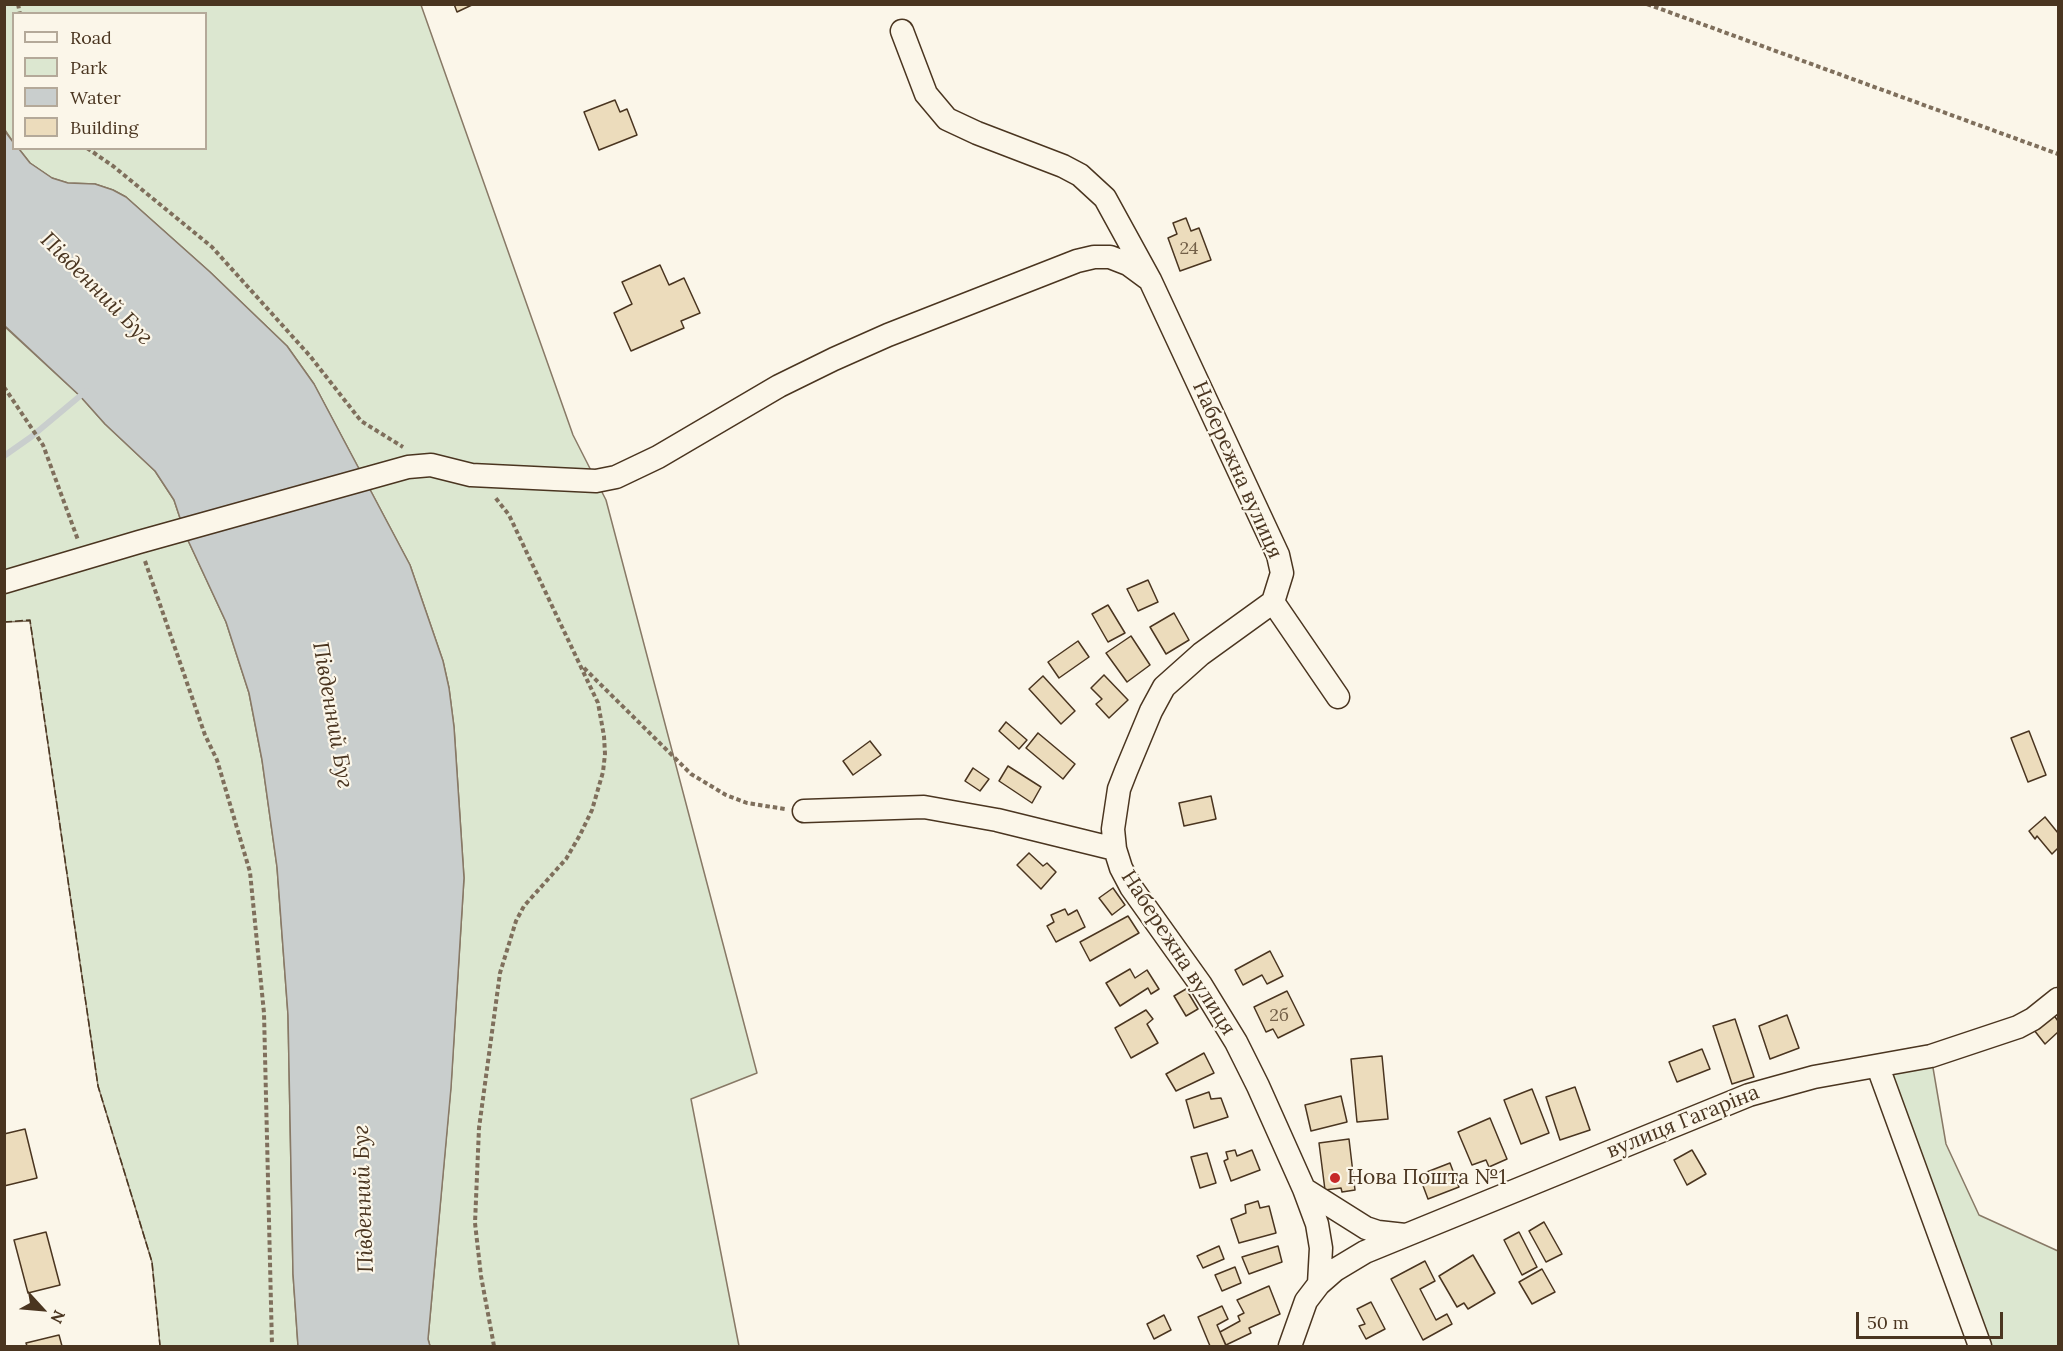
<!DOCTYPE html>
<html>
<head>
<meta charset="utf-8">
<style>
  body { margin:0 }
  #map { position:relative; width:2063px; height:1351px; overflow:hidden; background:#fbf6e9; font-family:Lora,serif }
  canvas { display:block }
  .frame { position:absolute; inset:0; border:6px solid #4a3520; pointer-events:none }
  .legend { position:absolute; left:12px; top:12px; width:195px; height:138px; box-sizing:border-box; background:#fbf6e9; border:2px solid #b4a999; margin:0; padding:8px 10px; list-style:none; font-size:18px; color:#4a3520 }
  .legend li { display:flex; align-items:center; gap:12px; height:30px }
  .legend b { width:30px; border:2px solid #b4a999 }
  .north { position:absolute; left:12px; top:1279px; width:60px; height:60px; -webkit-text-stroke:4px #fbf6e9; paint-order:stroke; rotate:116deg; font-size:16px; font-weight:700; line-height:24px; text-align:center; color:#4a3520 }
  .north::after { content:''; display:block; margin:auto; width:21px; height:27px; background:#4a3520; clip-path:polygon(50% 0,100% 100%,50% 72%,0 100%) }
  .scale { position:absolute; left:1856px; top:1312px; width:147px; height:27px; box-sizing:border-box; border:3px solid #4a3520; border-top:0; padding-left:8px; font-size:18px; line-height:21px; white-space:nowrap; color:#4a3520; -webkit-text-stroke:4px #fbf6e9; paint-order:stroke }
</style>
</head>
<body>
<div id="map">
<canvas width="2063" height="1351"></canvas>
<div class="frame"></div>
<ul class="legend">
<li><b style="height:8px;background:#fbf6e9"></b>Road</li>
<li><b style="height:16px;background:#dce7d0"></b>Park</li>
<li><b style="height:16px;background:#c9cecd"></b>Water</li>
<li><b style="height:16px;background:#ecdcbc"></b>Building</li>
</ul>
<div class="north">N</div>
<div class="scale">50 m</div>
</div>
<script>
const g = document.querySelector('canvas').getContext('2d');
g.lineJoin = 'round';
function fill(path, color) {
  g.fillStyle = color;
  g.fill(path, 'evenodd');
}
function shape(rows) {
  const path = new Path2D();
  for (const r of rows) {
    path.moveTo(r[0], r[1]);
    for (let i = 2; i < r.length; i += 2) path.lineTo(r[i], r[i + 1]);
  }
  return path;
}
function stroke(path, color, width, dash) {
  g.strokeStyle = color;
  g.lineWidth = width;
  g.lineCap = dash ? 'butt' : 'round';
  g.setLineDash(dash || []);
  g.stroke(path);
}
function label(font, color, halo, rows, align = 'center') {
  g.font = font + ' Lora,serif';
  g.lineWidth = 4.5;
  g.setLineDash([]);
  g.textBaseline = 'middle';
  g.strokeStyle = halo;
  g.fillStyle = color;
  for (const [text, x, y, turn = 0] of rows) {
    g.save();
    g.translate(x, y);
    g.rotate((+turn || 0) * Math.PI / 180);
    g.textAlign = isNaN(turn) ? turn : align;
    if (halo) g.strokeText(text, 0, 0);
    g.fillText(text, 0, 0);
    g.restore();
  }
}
const green = shape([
  [5,5,421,5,573,435,606,500,757,1073,691,1099,739,1346,430,1346,428,1339,451,1085,464,878,454,727,449,688,443,661,410,565,314,384,287,346,210,272,126,197,113,190,95,184,68,183,52,178,30,163,19,149,206,148,206,14,14,14,13,142,5,130,5,5],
  [4,326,80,396,105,424,155,471,174,500,186,536,226,622,249,693,262,760,277,867,288,1015,293,1274,298,1346,160,1346,152,1262,98,1086,30,621,5,622,4,326],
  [1931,1056,1946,1144,1979,1215,2058,1251,2058,1346,1980,1346,1878,1067,1931,1056]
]);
fill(green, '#dce7d0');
stroke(green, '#887966', 1.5);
const water = shape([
  [4,130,13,142,14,148,19,149,30,163,52,178,68,183,95,184,113,190,126,197,210,272,287,346,314,384,410,565,443,661,449,688,454,727,464,878,451,1088,428,1339,430,1346,298,1346,293,1274,288,1015,277,867,262,760,249,693,226,622,186,536,174,500,155,471,105,424,80,396,5,326,4,130]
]);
fill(water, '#c9cecd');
stroke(water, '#887966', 1.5);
stroke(shape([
  [4,456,31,437,86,391]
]), '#c9cecd', 6);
const building = shape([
  [454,4,474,4,457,12,454,4],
  [615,100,620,112,627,109,637,135,599,150,584,112,615,100],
  [1186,218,1191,231,1199,228,1211,260,1180,271,1168,238,1177,234,1173,223,1186,218],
  [660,265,669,285,684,278,700,313,681,321,684,328,631,351,614,313,632,304,622,282,660,265],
  [1148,580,1158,602,1138,611,1127,589,1148,580],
  [1108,605,1125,633,1108,642,1092,614,1108,605],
  [1174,613,1189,640,1166,654,1150,627,1174,613],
  [1131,636,1150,665,1127,682,1106,653,1131,636],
  [1078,641,1089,657,1059,678,1048,662,1078,641],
  [1104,675,1128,700,1109,718,1096,704,1102,699,1091,688,1104,675],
  [1043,676,1075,711,1061,724,1029,689,1043,676],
  [1006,722,1027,740,1019,749,999,731,1006,722],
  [2029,731,2046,775,2028,782,2011,738,2029,731],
  [1038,733,1075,764,1063,779,1026,748,1038,733],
  [870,741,881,755,853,775,843,761,870,741],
  [1008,766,1041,787,1032,803,999,781,1008,766],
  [973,768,989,779,980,791,965,781,973,768],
  [1211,796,1216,819,1184,826,1179,803,1211,796],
  [2045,817,2058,833,2058,848,2052,854,2037,836,2035,839,2029,831,2045,817],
  [1029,853,1043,866,1047,863,1056,872,1041,889,1017,865,1029,853],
  [1113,888,1125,905,1112,915,1099,898,1113,888],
  [1065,909,1068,915,1077,910,1085,927,1056,942,1047,926,1054,922,1051,915,1065,909],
  [1128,916,1139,933,1090,961,1080,942,1128,916],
  [1270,951,1283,976,1267,984,1262,975,1243,985,1235,970,1270,951],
  [1130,969,1135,978,1147,970,1159,989,1151,994,1148,988,1120,1006,1106,983,1130,969],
  [1186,989,1198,1009,1186,1016,1174,996,1186,989],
  [1287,991,1304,1025,1278,1038,1273,1029,1266,1032,1254,1007,1287,991],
  [1146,1010,1153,1019,1147,1024,1158,1043,1131,1058,1115,1028,1146,1010],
  [2053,1014,2058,1021,2058,1032,2045,1044,2034,1030,2053,1014],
  [1787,1015,1799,1048,1770,1059,1759,1026,1787,1015],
  [1735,1019,1754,1077,1732,1084,1713,1026,1735,1019],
  [1702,1049,1710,1069,1677,1082,1669,1062,1702,1049],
  [1204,1053,1214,1073,1176,1091,1166,1074,1204,1053],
  [1382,1056,1388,1119,1357,1122,1351,1059,1382,1056],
  [1575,1087,1590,1130,1560,1140,1546,1097,1575,1087],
  [1532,1089,1549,1133,1521,1144,1504,1100,1532,1089],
  [1209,1092,1211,1099,1221,1098,1228,1117,1194,1128,1186,1100,1209,1092],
  [1341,1096,1347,1122,1311,1131,1305,1105,1341,1096],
  [1490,1118,1507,1159,1489,1167,1486,1160,1472,1165,1458,1132,1490,1118],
  [25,1129,37,1178,4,1186,4,1134,25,1129],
  [1349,1139,1355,1190,1342,1192,1341,1188,1325,1190,1319,1143,1349,1139],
  [1235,1150,1237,1156,1252,1150,1260,1170,1231,1181,1224,1161,1228,1159,1226,1152,1235,1150],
  [1692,1150,1706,1174,1687,1185,1674,1160,1692,1150],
  [1207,1153,1216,1183,1200,1188,1191,1157,1207,1153],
  [1450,1163,1459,1187,1428,1199,1419,1175,1450,1163],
  [1258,1201,1260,1208,1269,1206,1276,1233,1239,1243,1231,1219,1246,1213,1245,1205,1258,1201],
  [1544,1222,1562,1254,1546,1262,1529,1231,1544,1222],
  [46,1232,60,1285,28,1293,14,1240,46,1232],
  [1519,1232,1537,1267,1522,1275,1504,1240,1519,1232],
  [1219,1246,1224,1259,1203,1268,1197,1256,1219,1246],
  [1278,1246,1282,1262,1249,1274,1242,1257,1278,1246],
  [1473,1255,1495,1293,1468,1309,1464,1303,1457,1307,1439,1276,1473,1255],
  [1425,1261,1435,1281,1420,1289,1436,1320,1447,1314,1452,1324,1423,1340,1391,1279,1425,1261],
  [1235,1267,1241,1283,1222,1291,1215,1275,1235,1267],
  [1542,1269,1555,1292,1532,1304,1519,1282,1542,1269],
  [1269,1286,1280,1314,1249,1328,1251,1333,1226,1345,1220,1332,1240,1321,1238,1316,1244,1313,1237,1300,1269,1286],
  [1371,1302,1385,1329,1366,1339,1359,1326,1365,1324,1357,1309,1371,1302],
  [1222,1306,1228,1319,1217,1325,1226,1346,1210,1346,1198,1317,1222,1306],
  [1164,1315,1171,1330,1154,1339,1147,1324,1164,1315],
  [59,1335,62,1346,27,1346,26,1343,59,1335]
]);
fill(building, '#ecdcbc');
stroke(building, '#4a3520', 1.5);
const minor = shape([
  [902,31,926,94,947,119,977,133,1063,166,1080,175,1105,198,1150,280,1278,555,1282,573,1273,602,1201,654,1164,687,1151,711,1126,771,1119,789,1113,829,1115,849,1121,868,1131,887,1201,985,1236,1042,1258,1086,1304,1189,1317,1224,1321,1248,1319,1284],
  [4,582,139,542,408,467,431,465,471,475,596,481,616,477,658,457,779,386,834,359,888,335,1077,261,1094,257,1110,257,1128,264,1147,278],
  [1273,602,1338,697],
  [804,811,924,807,997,820,1115,849],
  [1878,1067,1980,1346],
  [1304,1189,1366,1228,1378,1232,1405,1235],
  [1290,1346,1306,1301,1319,1284,1335,1270,1365,1252,1749,1095,1814,1077,1931,1056,2018,1027,2033,1019,2058,999]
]);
stroke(minor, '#4a3520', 25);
stroke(shape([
  [18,4,20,14],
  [1647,4,2058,154],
  [87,148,113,166,212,247,310,356,361,421,403,447],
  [4,387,43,445,78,540],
  [145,561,205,735,217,760,250,872,264,1013,272,1346],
  [584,668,691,774,726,795,747,803,785,809],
  [494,1346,481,1276,475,1223,479,1128,500,973,516,921,524,906,566,859,580,835,592,810,603,772,605,754,604,736,598,703,509,515,494,496]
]), '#7f6f5c', 4, [4.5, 3]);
stroke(minor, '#fbf6e9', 22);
stroke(shape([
  [4,622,30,620,98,1086,152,1262,160,1346]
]), '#4a3520', 1.5, [8, 3]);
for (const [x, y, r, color] of [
  [1335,1178,6,"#c62828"]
]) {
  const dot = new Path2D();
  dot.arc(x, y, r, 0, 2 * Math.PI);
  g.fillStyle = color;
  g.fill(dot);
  stroke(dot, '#fbf6e9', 2);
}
label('18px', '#725f47', null, [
  ["24",1189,249],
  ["2б",1279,1016]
]);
label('21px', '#4a3520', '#fbf6e9', [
  ["Набережна вулиця",1237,470,66],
  ["Набережна вулиця",1178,953,57],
  ["вулиця Гагаріна",1683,1122,-22]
]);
label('21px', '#4a3520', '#fbf6e9', [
  ["Нова Пошта №1",1347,1178]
], 'left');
label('italic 22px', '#4a3520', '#fbf6e9', [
  ["Південний Буг",96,289,45],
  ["Південний Буг",332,715,80],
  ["Південний Буг",364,1199,-92]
]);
</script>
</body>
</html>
